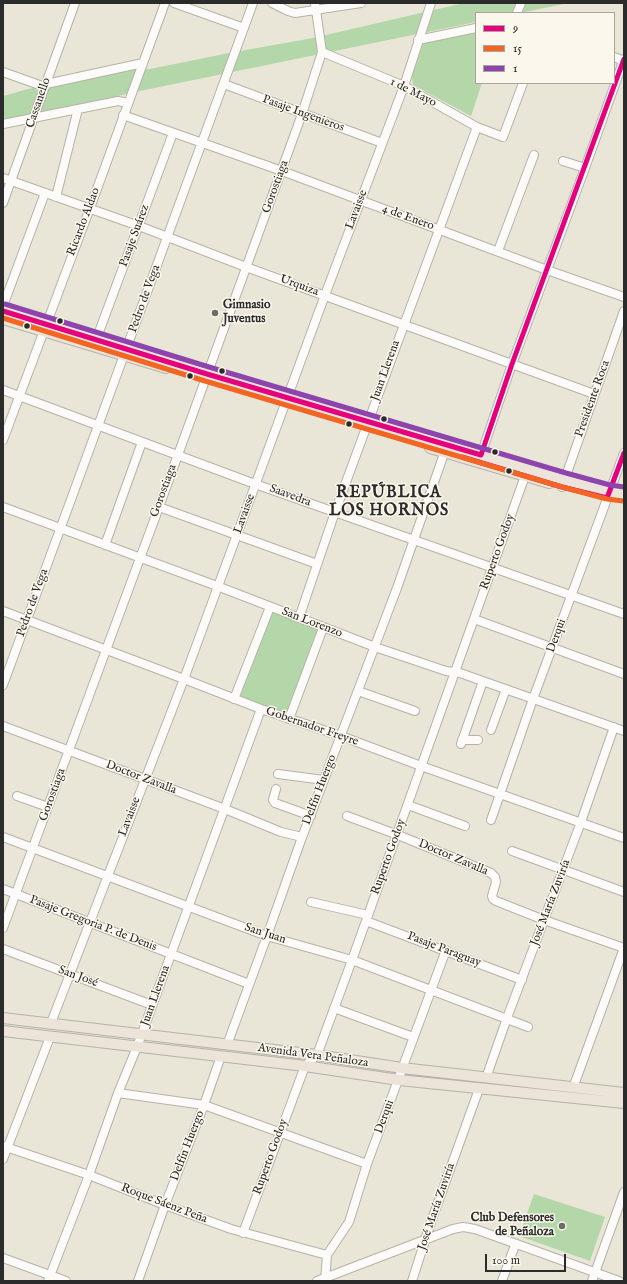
<!DOCTYPE html>
<html>
<head>
<meta charset="utf-8">
<style>
  body { margin:0 }
  #map { position:relative; width:627px; height:1284px; overflow:hidden; background:#e9e6d8; font-family:"IM FELL English",serif }
  canvas { display:block }
  .frame { position:absolute; inset:0; border:4px solid #2b2b2b; pointer-events:none }
  .legend { position:absolute; left:475px; top:12px; width:140px; height:72px; box-sizing:border-box; background:#fbf7ec; border:1px solid #a8a59f; margin:0; padding:5px 7px; list-style:none; font-size:12px; color:#2b2b2b }
  .legend li { display:flex; align-items:center; gap:8px; height:20px }
  .legend b { width:20px; border:1px solid #a8a59f }
  .scale { position:absolute; left:485px; top:1254px; width:81px; height:18px; box-sizing:border-box; border:2px solid #2b2b2b; border-top:0; padding-left:5px; font-size:12px; line-height:14px; white-space:nowrap; color:#2b2b2b; -webkit-text-stroke:3px #fbf7ec; paint-order:stroke }
</style>
</head>
<body>
<div id="map">
<canvas width="627" height="1284"></canvas>
<div class="frame"></div>
<ul class="legend">
<li><b style="height:5px;background:#e5007d"></b>9</li>
<li><b style="height:5px;background:#f26522"></b>15</li>
<li><b style="height:5px;background:#8e44ad"></b>1</li>
</ul>
<div class="scale">100 m</div>
</div>
<script>
const g = document.querySelector('canvas').getContext('2d');
g.lineJoin = 'round';
function fill(path, color) {
  g.fillStyle = color;
  g.fill(path, 'evenodd');
}
function shape(rows) {
  const path = new Path2D();
  for (const r of rows) {
    path.moveTo(r[0], r[1]);
    for (let i = 2; i < r.length; i += 2) path.lineTo(r[i], r[i + 1]);
  }
  return path;
}
function stroke(path, color, width, dash) {
  g.strokeStyle = color;
  g.lineWidth = width;
  g.lineCap = dash ? 'butt' : 'round';
  g.setLineDash(dash || []);
  g.stroke(path);
}
function label(font, color, halo, rows, align = 'center') {
  g.font = font + ' "IM FELL English",serif';
  g.lineWidth = 3;
  g.setLineDash([]);
  g.textBaseline = 'middle';
  g.strokeStyle = halo;
  g.fillStyle = color;
  for (const [text, x, y, turn = 0] of rows) {
    g.save();
    g.translate(x, y);
    g.rotate((+turn || 0) * Math.PI / 180);
    g.textAlign = isNaN(turn) ? turn : align;
    if (halo) g.strokeText(text, 0, 0);
    g.fillText(text, 0, 0);
    g.restore();
  }
}
fill(shape([
  [464,3,569,3,520,13,476,13,476,22,140,91,43,113,3,120,3,96,28,89,131,70,150,69,229,53,313,38],
  [476,32,476,83,482,83,471,116,413,85,412,76,424,41],
  [271,611,318,629,286,717,239,699],
  [534,1194,605,1217,590,1261,519,1236]
]), '#b4d7a9');
const minor = shape([
  [174,3,244,28],
  [272,3,288,11,295,13,361,3],
  [517,13,521,3],
  [418,40,476,28],
  [322,52,404,86,477,127,503,137,523,83],
  [614,57,624,61],
  [3,72,45,87],
  [46,84,143,63],
  [224,84,382,143],
  [123,115,282,171,547,270,624,297],
  [3,124,118,101,128,103],
  [563,161,585,168],
  [3,178,139,226,246,267,594,394],
  [56,197,78,109],
  [3,203,75,3],
  [498,251,534,155],
  [3,306,45,193],
  [96,340,173,133],
  [3,390,255,484,624,614],
  [3,440,90,208,165,3],
  [481,455,512,364,585,168,624,59],
  [562,487,624,311],
  [3,507,217,586,375,647,446,671,460,673,624,731],
  [159,507,317,564],
  [105,545,142,442],
  [3,611,184,679,261,709,341,736,421,766,624,838],
  [299,618,335,512,477,127],
  [474,619,624,674],
  [3,685,253,3],
  [358,691,415,711],
  [234,699,270,607],
  [289,719,323,628],
  [3,726,225,809,281,832,302,837],
  [491,730,506,689],
  [462,740,478,740],
  [461,744,483,681],
  [278,774,324,780],
  [276,789,273,800,275,803,311,816],
  [17,796,48,807],
  [408,805,465,826],
  [347,816,398,835,491,873,495,877,496,882,492,896,493,899,496,901,544,920,624,948],
  [491,820,533,699,624,453],
  [3,837,267,936,352,960,528,1027],
  [512,851,624,892],
  [3,889,249,984],
  [311,902,368,915],
  [366,921,522,980],
  [3,928,159,507,302,114,322,52,315,3],
  [3,949,152,1005],
  [334,1008,413,1037],
  [51,1023,184,679,325,295,404,86,431,3],
  [227,1045,267,936,301,840,397,588,446,448],
  [486,1078,507,1018,581,822,614,727],
  [573,1088,624,948],
  [118,1093,204,1105,367,1164],
  [3,1146,89,1175,165,1205,231,1229,327,1255],
  [3,1159,50,1037],
  [243,1233,305,1066,317,1055,352,960,525,476],
  [3,1258,66,1281],
  [48,1281,89,1175,118,1093,137,1047,261,709],
  [138,1281,165,1205,204,1105,221,1056],
  [317,1281,453,1229,463,1227,475,1229,619,1281],
  [325,1281,327,1255,349,1222,367,1164,446,950],
  [412,1281,431,1222,479,1089],
  [502,1281,515,1245],
  [592,1281,624,1192]
]);
const major = shape([
  [3,311,207,374,564,480,609,492,624,494],
  [3,319,166,368],
  [430,448,549,483],
  [3,1018,317,1055,402,1068,624,1093],
  [3,1031,305,1066,399,1080,624,1103]
]);
stroke(minor, '#b4b2a9', 10);
stroke(major, '#b4b2a9', 12);
stroke(minor, '#fcfbf9', 8);
stroke(major, '#ece3d9', 10);
stroke(shape([
  [3,311,207,374,481,455,512,364,624,59],
  [462,457,562,487,607,498,624,453]
]), '#e5007d', 5);
stroke(shape([
  [3,318,205,381,562,487,607,499,623,501]
]), '#f26522', 5);
stroke(shape([
  [5,304,209,367,566,473,610,485,624,487]
]), '#8e44ad', 5);
for (const [x, y, r, color] of [
  [215,313,4,"#6e6c68"],
  [60,321,3.5,"#2b2b2b"],
  [27,326,3.5,"#2b2b2b"],
  [222,371,3.5,"#2b2b2b"],
  [190,376,3.5,"#2b2b2b"],
  [384,419,3.5,"#2b2b2b"],
  [349,424,3.5,"#2b2b2b"],
  [495,452,3.5,"#2b2b2b"],
  [509,471,3.5,"#2b2b2b"],
  [562,1226,4,"#6e6c68"]
]) {
  const dot = new Path2D();
  dot.arc(x, y, r, 0, 2 * Math.PI);
  g.fillStyle = color;
  g.fill(dot);
  stroke(dot, '#fbf7ec', 1.5);
}
label('12px', '#2b2b2b', '#fbf7ec', [
  ["1 de Mayo",413,93,27],
  ["Cassanello",39,103,-71],
  ["Pasaje Ingenieros",303,114,20],
  ["Gorostiaga",276,187,-70],
  ["Lavaisse",357,210,-69],
  ["4 de Enero",408,218,20],
  ["Ricardo Aldao",84,222,-69],
  ["Pasaje Suárez",135,236,-70],
  ["Urquiza",299,286,20],
  ["Pedro de Vega",145,299,-70],
  ["Juan Llerena",386,371,-70],
  ["Presidente Roca",593,399,-70],
  ["Gorostiaga",164,491,-70],
  ["Saavedra",290,496,20],
  ["Lavaisse",245,514,-70],
  ["Ruperto Godoy",498,552,-70],
  ["Pedro de Vega",33,603,-70],
  ["San Lorenzo",312,623,21],
  ["Derqui",557,636,-70],
  ["Gobernador Freyre",312,727,19],
  ["Doctor Zavalla",141,778,21],
  ["Delfín Huergo",320,790,-69],
  ["Gorostiaga",53,795,-70],
  ["Lavaisse",130,817,-69],
  ["Ruperto Godoy",389,857,-70],
  ["Doctor Zavalla",453,858,23],
  ["José María Zuviría",551,903,-69],
  ["Pasaje Gregoria P. de Denis",93,924,21],
  ["San Juan",265,934,18],
  ["Pasaje Paraguay",444,950,21],
  ["San José",78,977,20],
  ["Juan Llerena",156,996,-70],
  ["Avenida Vera Peñaloza",313,1056,8],
  ["Derqui",385,1117,-70],
  ["Delfín Huergo",188,1146,-69],
  ["Ruperto Godoy",271,1157,-70],
  ["Roque Sáenz Peña",164,1204,21],
  ["José María Zuviría",437,1207,-71]
]);
label('bold 12px', '#2b2b2b', '#fbf7ec', [
  ["Gimnasio",223,306],
  ["Juventus",223,320],
  ["Club Defensores",554,1219,"right"],
  ["de Peñaloza",554,1233,"right"]
], 'left');
g.letterSpacing = '1px';
label('bold 16px', '#2b2b2b', '#fbf7ec', [
  ["REPÚBLICA",389,494],
  ["LOS HORNOS",389,512]
]);
g.letterSpacing = '0px';
</script>
</body>
</html>
